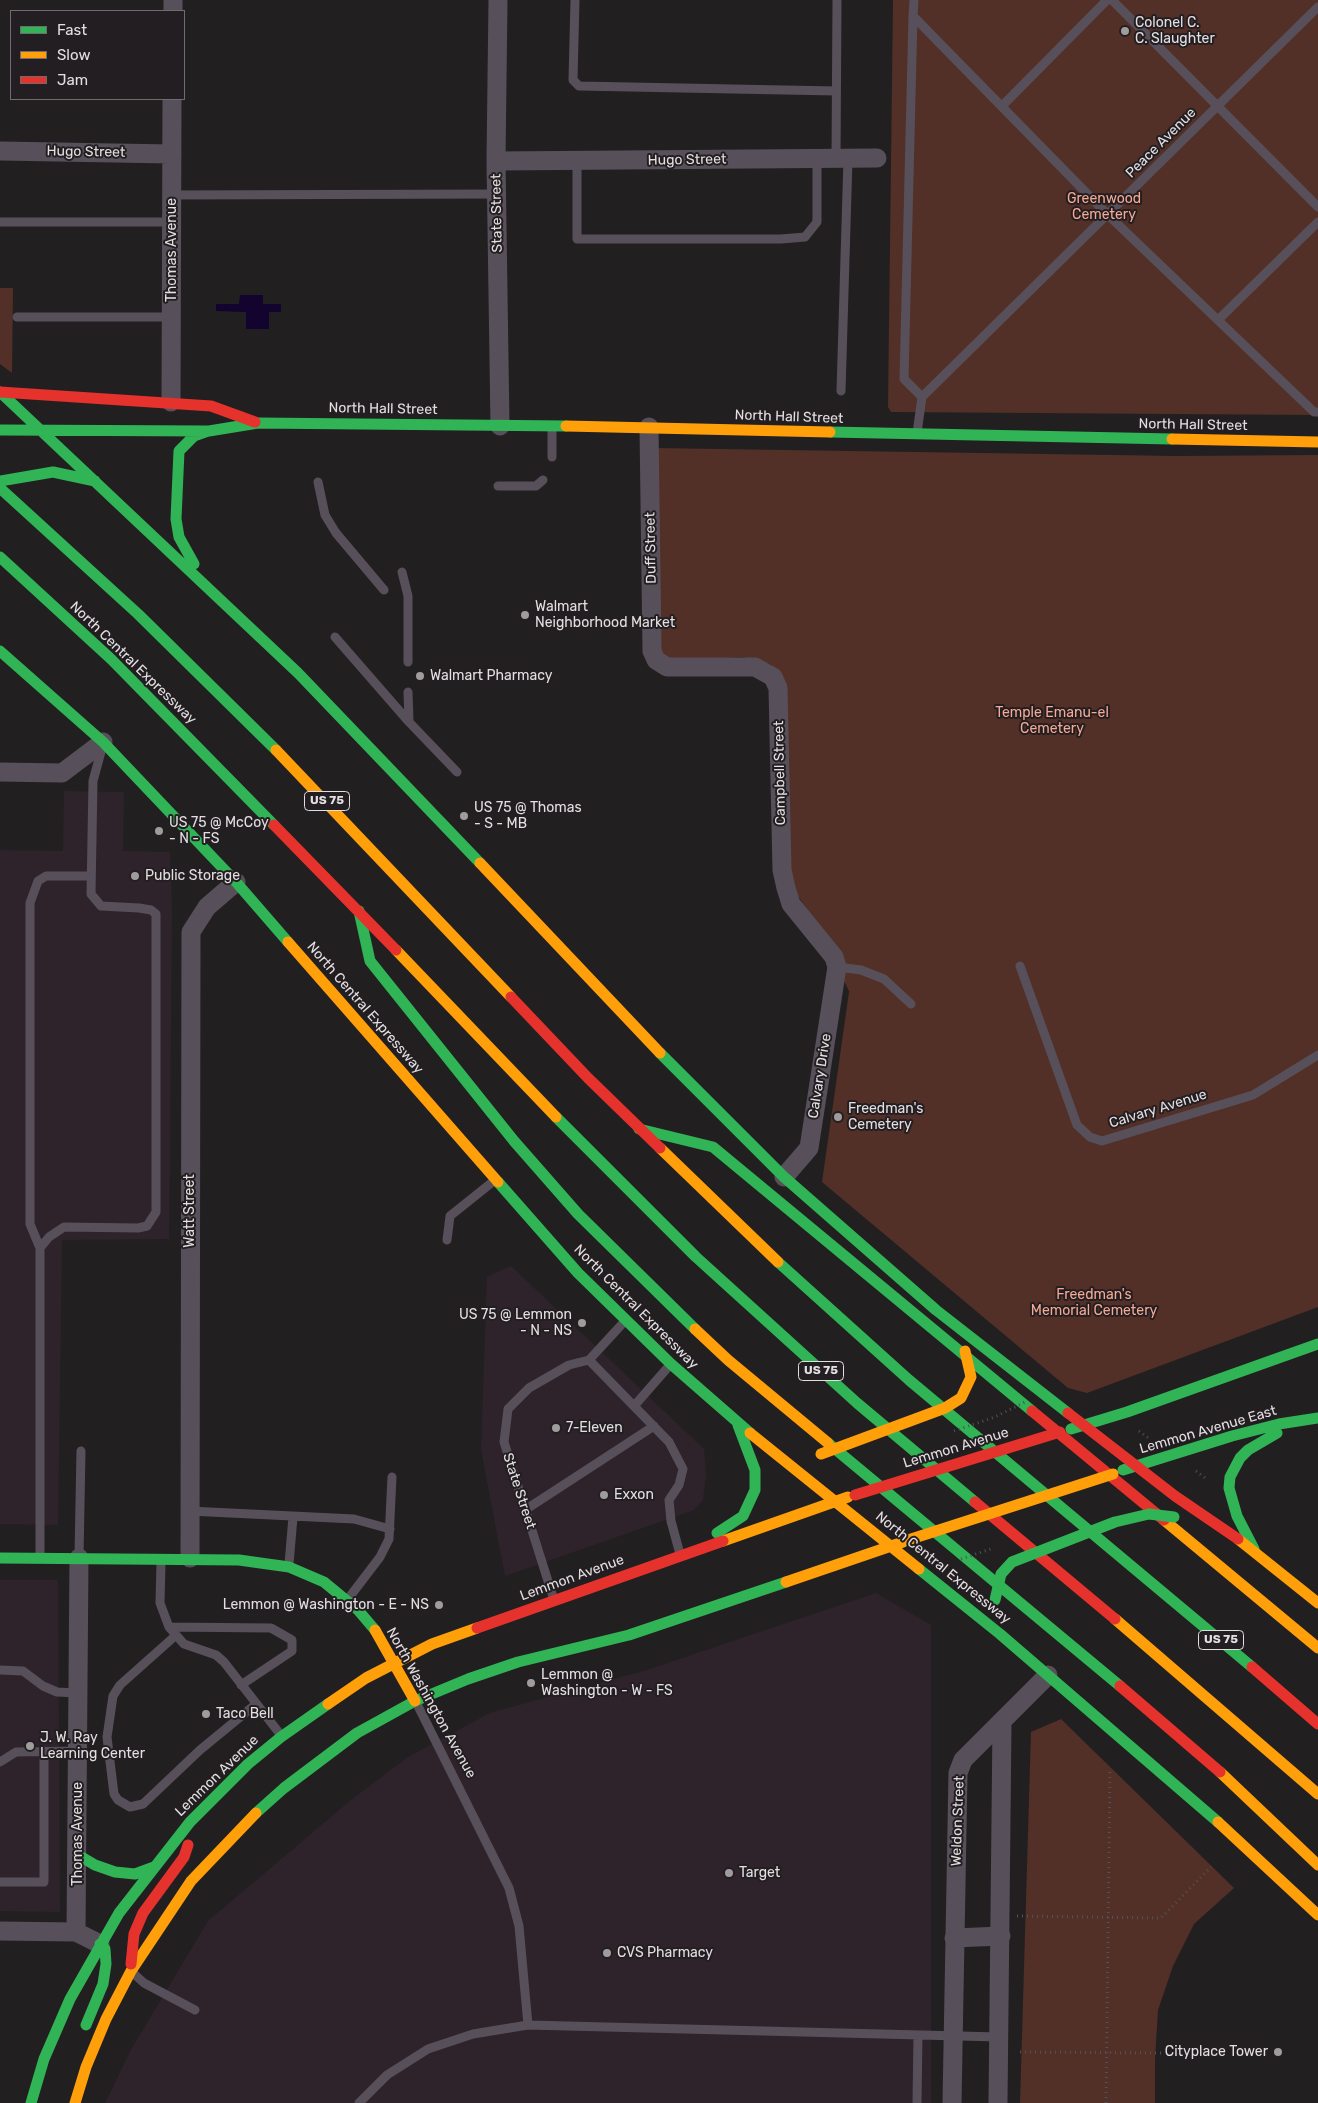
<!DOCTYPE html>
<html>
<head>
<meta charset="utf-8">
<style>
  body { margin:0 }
  #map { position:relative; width:1318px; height:2103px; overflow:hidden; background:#221f21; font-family:Rubik,sans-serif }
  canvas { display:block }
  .legend { position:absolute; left:10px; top:10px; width:175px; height:90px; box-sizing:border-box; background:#231e21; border:1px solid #706b6e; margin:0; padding:6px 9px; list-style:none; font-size:15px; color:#e3dfe1 }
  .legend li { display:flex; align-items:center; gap:10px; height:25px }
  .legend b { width:25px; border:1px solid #706b6e }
</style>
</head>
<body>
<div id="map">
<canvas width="1318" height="2103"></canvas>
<ul class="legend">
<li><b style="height:6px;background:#30b455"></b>Fast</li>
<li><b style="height:6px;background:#ff9f0a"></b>Slow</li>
<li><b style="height:6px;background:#e5322d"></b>Jam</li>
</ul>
</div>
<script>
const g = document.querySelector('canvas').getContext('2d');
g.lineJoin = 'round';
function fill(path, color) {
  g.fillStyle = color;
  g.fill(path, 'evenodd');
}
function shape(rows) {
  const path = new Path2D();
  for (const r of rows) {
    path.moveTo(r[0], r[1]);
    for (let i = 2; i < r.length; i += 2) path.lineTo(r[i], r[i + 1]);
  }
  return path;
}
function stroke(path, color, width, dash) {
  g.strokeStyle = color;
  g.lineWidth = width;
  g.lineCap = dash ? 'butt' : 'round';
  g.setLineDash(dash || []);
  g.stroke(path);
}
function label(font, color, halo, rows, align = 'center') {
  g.font = font + ' Rubik,sans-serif';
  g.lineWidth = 4;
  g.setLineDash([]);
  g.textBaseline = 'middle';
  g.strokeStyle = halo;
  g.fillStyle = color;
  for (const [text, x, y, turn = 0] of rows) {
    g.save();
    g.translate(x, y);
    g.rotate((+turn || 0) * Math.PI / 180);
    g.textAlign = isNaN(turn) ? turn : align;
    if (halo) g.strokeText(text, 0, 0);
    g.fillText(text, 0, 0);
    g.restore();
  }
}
fill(shape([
  [64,791,124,792,123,851,170,852,172,911,169,1239,62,1240,58,1525,0,1524,0,850,63,851],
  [511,1266,704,1449,706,1473,703,1500,694,1510,505,1576,481,1450,487,1277],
  [0,1580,58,1580,60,1912,0,1911],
  [876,1593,931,1625,931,2103,105,2103,132,2048,208,1921,351,1800,408,1757,490,1713,647,1670]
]), '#2e232a');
fill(shape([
  [893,0,1318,0,1318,415,891,412,888,407],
  [0,288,13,288,12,373,0,364],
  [654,448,1176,456,1318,455,1318,1307,1087,1393,1068,1388,822,1182,849,992,850,993,812,917,794,890,790,866,784,681,770,664,743,657,673,661,663,656,659,650],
  [1061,1719,1234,1888,1194,1924,1173,1966,1158,2010,1155,2059,1155,2103,1020,2103,1031,1732]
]), '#523027');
fill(shape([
  [240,295,263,295,263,304,281,304,281,312,269,312,269,329,246,329,246,312,216,311,216,304,239,304]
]), '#12032f');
stroke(shape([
  [1139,1431,1150,1439],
  [1196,1471,1208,1480],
  [1017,1916,1161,1918,1211,1867],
  [1020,2052,1167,2053],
  [1106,2103,1110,1770]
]), '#554f57', 3, [1, 4]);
stroke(shape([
  [575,0,573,80,579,86,836,91],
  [1112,0,1318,207],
  [913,16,914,0],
  [1002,106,1107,0],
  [836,159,837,0],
  [577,161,577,239,781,239,805,237,817,222,817,159],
  [171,195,497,194],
  [0,222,171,222],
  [17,317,172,317],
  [1218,320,1318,222],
  [841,391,848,159],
  [922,397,904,379,913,16,1108,215,1314,412,1318,412],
  [917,433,922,397,1318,7],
  [552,457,552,428],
  [318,482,325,515,336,533,384,590],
  [498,486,536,486,543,480],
  [402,572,408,596,408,662],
  [335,637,409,722,457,772],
  [408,692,409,722],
  [1020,966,1077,1125,1090,1137,1102,1141,1253,1095,1318,1055],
  [837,967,861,970,884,979,911,1004],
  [447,1240,450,1216,495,1180],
  [40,1248,30,1224,30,903,38,881,46,876,90,876],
  [589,1360,669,1442,683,1469,679,1485,669,1500,671,1521,680,1554],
  [635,1405,669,1366],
  [525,1510,654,1426],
  [189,1511,354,1519,390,1529],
  [79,1556,81,1451],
  [40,1557,40,1248,49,1237,64,1227,138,1228,147,1226,156,1212,156,914,151,910,139,908,101,906,91,894,93,781,102,748],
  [161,1563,160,1603,169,1627,184,1644,216,1655,224,1662,280,1734],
  [289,1564,293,1517],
  [348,1599,380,1557,389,1539,392,1477],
  [554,1600,504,1442,508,1409,529,1388,569,1365,589,1360,624,1322],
  [169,1627,271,1628,292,1640,292,1651,241,1685],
  [175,1636,120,1685,113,1696,107,1737,114,1794,118,1800,130,1807,143,1804,200,1750,256,1704],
  [0,1670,23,1671,43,1686,57,1692,77,1693],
  [416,1702,509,1888,519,1926,528,2025],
  [0,1762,16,1752,78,1751],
  [0,1882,44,1882,44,1751],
  [133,1973,144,1983,195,2010],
  [359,2103,387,2075,428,2049,473,2034,528,2025,999,2037],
  [917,2103,918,2035]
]), '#57505a', 9);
stroke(shape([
  [498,0,496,161,500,426],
  [173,11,173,0],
  [0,151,172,154],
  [496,161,877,158],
  [171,402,172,99],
  [649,427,652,651,656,660,667,667,755,667,773,677,778,688,782,870,786,888,791,904,834,957,837,967,809,1148,784,1177],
  [0,772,62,773,103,742],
  [79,1558,76,1932,100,1944],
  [190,1558,191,932,207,907,236,882],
  [0,1931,76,1932],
  [954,1938,1001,1936],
  [952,2103,958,1773,963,1760,1048,1675],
  [998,2103,1002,1722]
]), '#57505a', 19);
stroke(shape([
  [0,392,298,673,480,863],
  [0,430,209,431,258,423,566,426],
  [830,432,1172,439],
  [0,481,53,472,95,481],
  [0,488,138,614,276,750],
  [0,557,111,659,274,825],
  [194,564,179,537,176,519,179,451,194,436,208,431],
  [0,651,103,742,236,882,288,942],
  [359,911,370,961,514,1141,578,1214,695,1329],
  [660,1053,784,1177,936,1310,1068,1413],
  [556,1117,696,1257,857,1403,975,1502],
  [639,1129,713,1147,1032,1411],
  [498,1182,578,1273,671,1364,750,1433],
  [778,1262,909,1380,1252,1667],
  [1071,1429,1127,1412,1318,1344],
  [828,1443,1120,1686],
  [1123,1470,1232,1436,1279,1424,1318,1418],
  [717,1533,743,1516,755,1490,755,1470,738,1425],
  [1254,1549,1237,1516,1229,1488,1230,1477,1240,1458,1248,1450,1277,1433],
  [0,1558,239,1560,289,1567,324,1582,358,1610,375,1630],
  [919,1569,1000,1634,1218,1822],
  [256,1813,284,1788,357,1733,415,1701,468,1679,518,1662,629,1635,786,1582],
  [78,1855,95,1865,115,1872,135,1874,154,1867],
  [86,2025,103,1984,106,1964,105,1949,100,1944],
  [31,2103,44,2059,70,1999,119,1913,190,1822,248,1764,281,1737,328,1704]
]), '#30b455', 11);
stroke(shape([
  [566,426,830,432],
  [1172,439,1318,442],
  [276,750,511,997],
  [480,863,660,1053],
  [288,942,498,1182],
  [396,950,556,1117],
  [660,1148,778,1262],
  [695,1329,728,1360,828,1443],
  [750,1433,919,1569],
  [1164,1520,1318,1648],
  [1238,1539,1318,1603],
  [723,1541,848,1497],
  [786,1582,903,1542],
  [1115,1619,1318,1794],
  [375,1630,415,1701],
  [328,1704,366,1678,432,1644,477,1628],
  [1220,1772,1318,1865],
  [1218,1822,1318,1915],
  [75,2103,86,2067,106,2019,131,1971,191,1881,256,1813]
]), '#ff9f0a', 11);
stroke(shape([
  [0,392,211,406,255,422],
  [274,825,396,950],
  [511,997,588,1078,660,1148],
  [1032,1411,1164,1520],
  [1068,1413,1175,1496,1238,1539],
  [975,1502,1115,1619],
  [477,1628,723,1541],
  [1252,1667,1318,1724],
  [1120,1686,1220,1772],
  [131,1964,134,1934,143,1913,184,1857,188,1845]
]), '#e5322d', 11);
stroke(shape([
  [954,1431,995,1417,1025,1402],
  [961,1559,994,1548]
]), '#554f57', 3, [1, 4]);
stroke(shape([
  [995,1600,1001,1574,1012,1562,1115,1522,1149,1514,1174,1517]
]), '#30b455', 11);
stroke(shape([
  [821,1454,945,1408,961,1398,971,1377,965,1351],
  [908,1540,1113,1474]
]), '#ff9f0a', 11);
stroke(shape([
  [855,1495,1060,1432]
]), '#e5322d', 11);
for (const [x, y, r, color] of [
  [1125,31,5,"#9f9c9e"],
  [525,615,5,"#9f9c9e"],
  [420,676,5,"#9f9c9e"],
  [464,816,5,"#9f9c9e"],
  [159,831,5,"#9f9c9e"],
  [135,876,5,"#9f9c9e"],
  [838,1117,5,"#9f9c9e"],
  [582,1323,5,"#9f9c9e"],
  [556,1428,5,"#9f9c9e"],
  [604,1495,5,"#9f9c9e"],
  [439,1605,5,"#9f9c9e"],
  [531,1683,5,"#9f9c9e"],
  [206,1714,5,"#9f9c9e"],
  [30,1746,5,"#9f9c9e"],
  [729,1873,5,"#9f9c9e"],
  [607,1953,5,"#9f9c9e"],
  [1278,2052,5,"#9f9c9e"]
]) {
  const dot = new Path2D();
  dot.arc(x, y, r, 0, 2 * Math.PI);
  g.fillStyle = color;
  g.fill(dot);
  stroke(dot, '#231e21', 2);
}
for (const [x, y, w] of [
  [327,801,45],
  [821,1371,45],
  [1221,1640,45]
]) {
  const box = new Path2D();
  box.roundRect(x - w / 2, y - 9.5, w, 19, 4);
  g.fillStyle = '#231e21';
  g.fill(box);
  stroke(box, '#e3dfe1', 1);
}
label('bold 12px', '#e3dfe1', null, [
  ["US 75",327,801],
  ["US 75",821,1371],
  ["US 75",1221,1640]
]);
label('14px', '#e3dfe1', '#231e21', [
  ["Colonel C.",1135,23],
  ["C. Slaughter",1135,39],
  ["Walmart",535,607],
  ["Neighborhood Market",535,623],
  ["Walmart Pharmacy",430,676],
  ["US 75 @ Thomas",474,808],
  ["- S - MB",474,824],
  ["US 75 @ McCoy",169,823],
  ["- N - FS",169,839],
  ["Public Storage",145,876],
  ["Freedman's",848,1109],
  ["Cemetery",848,1125],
  ["US 75 @ Lemmon",572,1315,"right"],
  ["- N - NS",572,1331,"right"],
  ["7-Eleven",566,1428],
  ["Exxon",614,1495],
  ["Lemmon @ Washington - E - NS",429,1605,"right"],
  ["Lemmon @",541,1675],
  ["Washington - W - FS",541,1691],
  ["Taco Bell",216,1714],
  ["J. W. Ray",40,1738],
  ["Learning Center",40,1754],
  ["Target",739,1873],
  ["CVS Pharmacy",617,1953],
  ["Cityplace Tower",1268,2052,"right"]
], 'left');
label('14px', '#e3dfe1', '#231e21', [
  ["Peace Avenue",1161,143,-45],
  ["Hugo Street",86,152,1],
  ["Hugo Street",687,160,-1],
  ["State Street",497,213,-91],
  ["Thomas Avenue",172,250,-90],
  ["North Hall Street",383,409,1],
  ["North Hall Street",789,417,2],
  ["North Hall Street",1193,425,1],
  ["Duff Street",651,548,-91],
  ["North Central Expressway",133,663,44],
  ["Campbell Street",780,773,-91],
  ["North Central Expressway",365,1008,49],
  ["Calvary Drive",820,1076,-81],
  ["Calvary Avenue",1158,1109,-17],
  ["Watt Street",190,1211,-90],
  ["North Central Expressway",636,1307,45],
  ["Lemmon Avenue East",1208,1430,-16],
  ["Lemmon Avenue",956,1448,-17],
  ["State Street",519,1491,72],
  ["North Central Expressway",943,1568,39],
  ["Lemmon Avenue",572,1578,-20],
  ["North Washington Avenue",431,1703,61],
  ["Lemmon Avenue",217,1776,-44],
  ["Weldon Street",958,1821,-88],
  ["Thomas Avenue",78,1834,-90]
]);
label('14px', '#f6a993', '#231e21', [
  ["Greenwood",1104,199],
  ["Cemetery",1104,215],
  ["Temple Emanu-el",1052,713],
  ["Cemetery",1052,729],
  ["Freedman's",1094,1295],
  ["Memorial Cemetery",1094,1311]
]);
</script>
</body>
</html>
